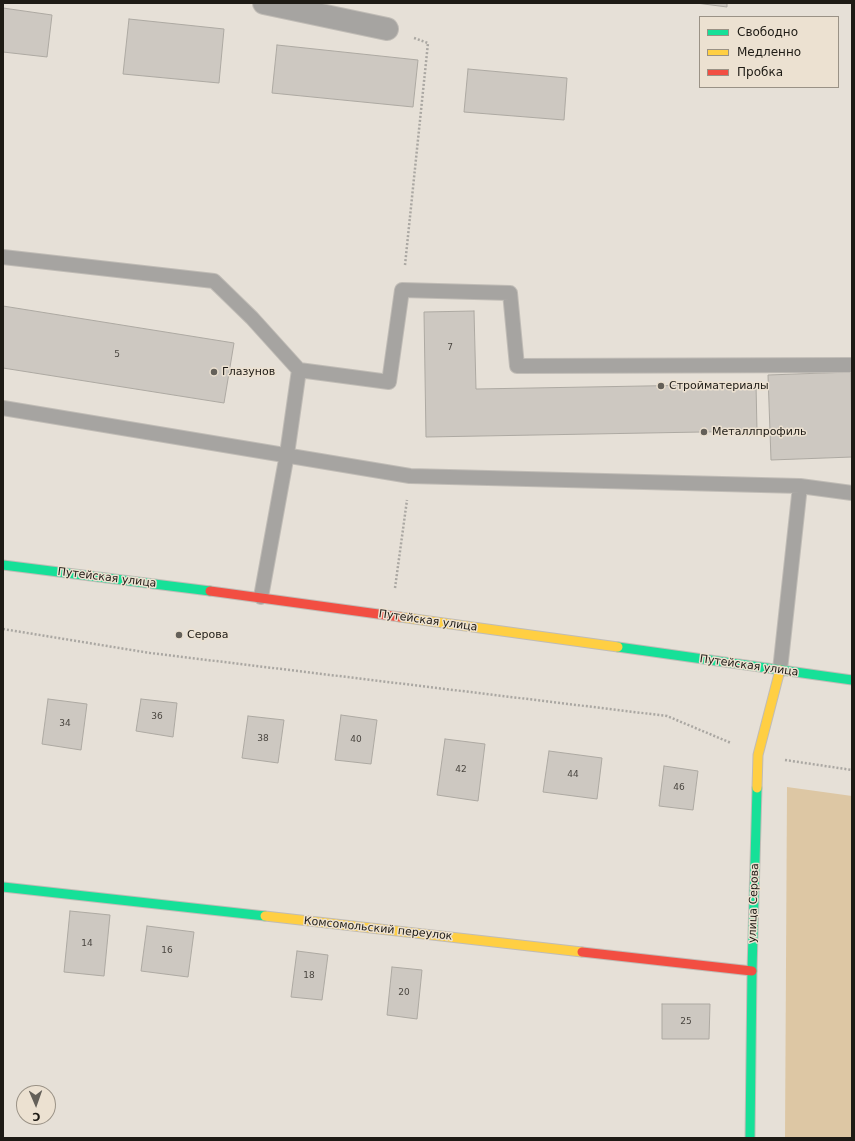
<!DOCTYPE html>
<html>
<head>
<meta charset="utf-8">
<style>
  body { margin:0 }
  #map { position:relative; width:855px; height:1141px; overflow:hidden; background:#e6e0d7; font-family:"DejaVu Sans",sans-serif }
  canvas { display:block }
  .frame { position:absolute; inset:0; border:4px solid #1e1b15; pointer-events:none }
  .legend { position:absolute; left:699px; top:16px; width:140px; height:72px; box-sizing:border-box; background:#ece1d1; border:1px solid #9a9286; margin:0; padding:5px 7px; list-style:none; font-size:12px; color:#1e1b15 }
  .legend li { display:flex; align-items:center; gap:8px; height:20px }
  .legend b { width:20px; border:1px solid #9a9286 }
  .north { position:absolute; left:16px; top:1085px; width:40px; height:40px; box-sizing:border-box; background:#ece1d1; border:1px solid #9a9286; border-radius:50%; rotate:178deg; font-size:11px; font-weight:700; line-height:16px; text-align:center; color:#1e1b15 }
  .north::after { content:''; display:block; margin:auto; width:14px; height:18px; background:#646059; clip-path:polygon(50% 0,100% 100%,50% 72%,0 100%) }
</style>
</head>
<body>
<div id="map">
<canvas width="855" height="1141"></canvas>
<div class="frame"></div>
<ul class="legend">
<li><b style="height:5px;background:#16e098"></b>Свободно</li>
<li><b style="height:5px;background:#ffcf43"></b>Медленно</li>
<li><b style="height:5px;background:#f24e42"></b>Пробка</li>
</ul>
<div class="north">С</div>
</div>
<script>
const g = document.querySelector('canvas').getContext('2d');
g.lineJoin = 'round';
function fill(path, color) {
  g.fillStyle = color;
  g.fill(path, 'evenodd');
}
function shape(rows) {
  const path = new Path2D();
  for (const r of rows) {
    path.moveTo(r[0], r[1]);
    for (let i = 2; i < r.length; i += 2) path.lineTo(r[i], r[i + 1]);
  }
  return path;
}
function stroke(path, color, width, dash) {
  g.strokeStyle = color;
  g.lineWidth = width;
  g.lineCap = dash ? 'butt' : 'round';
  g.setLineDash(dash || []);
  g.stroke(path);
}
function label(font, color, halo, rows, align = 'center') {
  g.font = font + ' "DejaVu Sans",sans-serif';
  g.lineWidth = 3;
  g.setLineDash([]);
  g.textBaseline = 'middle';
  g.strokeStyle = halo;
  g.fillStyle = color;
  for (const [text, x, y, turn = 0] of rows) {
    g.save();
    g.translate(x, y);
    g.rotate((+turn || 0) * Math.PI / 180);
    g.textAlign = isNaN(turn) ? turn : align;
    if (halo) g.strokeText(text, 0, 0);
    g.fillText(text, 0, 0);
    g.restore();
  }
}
fill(shape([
  [787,787,852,796,852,1138,785,1138]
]), '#ddc7a4');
const building = shape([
  [696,3,727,3,727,7,696,3],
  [3,8,52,15,47,57,3,52,3,8],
  [129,19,224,29,219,83,123,74,129,19],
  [277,45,418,60,413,107,272,93,277,45],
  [468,69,567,78,564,120,464,112,468,69],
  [3,306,234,343,224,403,3,368,3,306],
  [474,311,476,389,756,384,757,431,426,437,424,312,474,311],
  [851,372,852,457,771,460,768,375,851,372],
  [48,699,87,704,81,750,42,744,48,699],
  [141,699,177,703,173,737,136,731,141,699],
  [341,715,377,720,371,764,335,760,341,715],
  [248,716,284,720,278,763,242,758,248,716],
  [445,739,485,744,478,801,437,795,445,739],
  [549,751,602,758,597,799,543,792,549,751],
  [664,766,698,771,693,810,659,806,664,766],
  [70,911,110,915,104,976,64,972,70,911],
  [147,926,194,932,188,977,141,971,147,926],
  [297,951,328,955,322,1000,291,997,297,951],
  [392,967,422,970,417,1019,387,1015,392,967],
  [662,1004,710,1004,709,1039,662,1039,662,1004]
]);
fill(building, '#cdc8c1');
stroke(building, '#ada9a2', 1);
const lane = shape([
  [3,257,214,281,252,318,299,370,389,382,402,290,510,293,517,366,852,365],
  [3,408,410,476,800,486,852,493],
  [261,597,287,454,299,370],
  [780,670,800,486]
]);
const street = shape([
  [264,3,387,29]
]);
const fast = shape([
  [3,565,210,591],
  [618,647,852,680],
  [3,887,265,916],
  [750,1138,752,971,757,788]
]);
const slow = shape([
  [400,617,618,647],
  [757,788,758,755,780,670],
  [265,916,582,952]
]);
const jam = shape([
  [210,591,400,617],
  [582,952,752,971]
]);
stroke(lane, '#c0bcb6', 16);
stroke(street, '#c0bcb6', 24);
stroke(fast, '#c0bcb6', 11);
stroke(slow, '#c0bcb6', 11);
stroke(jam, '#c0bcb6', 11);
stroke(shape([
  [405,265,428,43,414,38],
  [395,588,407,500],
  [3,629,150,653,667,716,731,743],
  [785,760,852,770]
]), '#aaa7a2', 2.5, [2, 2]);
stroke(lane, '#a6a4a1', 14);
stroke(street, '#a6a4a1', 22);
stroke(fast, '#16e098', 9);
stroke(slow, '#ffcf43', 9);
stroke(jam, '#f24e42', 9);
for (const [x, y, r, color] of [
  [214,372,4,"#646059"],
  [661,386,4,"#646059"],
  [704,432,4,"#646059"],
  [179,635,4,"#646059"]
]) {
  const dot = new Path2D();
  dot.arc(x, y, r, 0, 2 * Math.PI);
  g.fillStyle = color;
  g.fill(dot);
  stroke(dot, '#ece1d1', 1.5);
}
label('9px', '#4a4640', null, [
  ["7",450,348],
  ["5",117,355],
  ["36",157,717],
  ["34",65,724],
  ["38",263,739],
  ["40",356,740],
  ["42",461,770],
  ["44",573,775],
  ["46",679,788],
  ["14",87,944],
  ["16",167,951],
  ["18",309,976],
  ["20",404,993],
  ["25",686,1022]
]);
label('11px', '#1e1b15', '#ece1d1', [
  ["Глазунов",222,372],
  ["Стройматериалы",669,386],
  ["Металлпрофиль",712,432],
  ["Серова",187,635]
], 'left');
label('11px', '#1e1b15', '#ece1d1', [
  ["Путейская улица",107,578,7],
  ["Путейская улица",428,621,8],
  ["Путейская улица",749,666,8],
  ["улица Серова",754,903,-88],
  ["Комсомольский переулок",378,929,6]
]);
</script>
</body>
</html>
